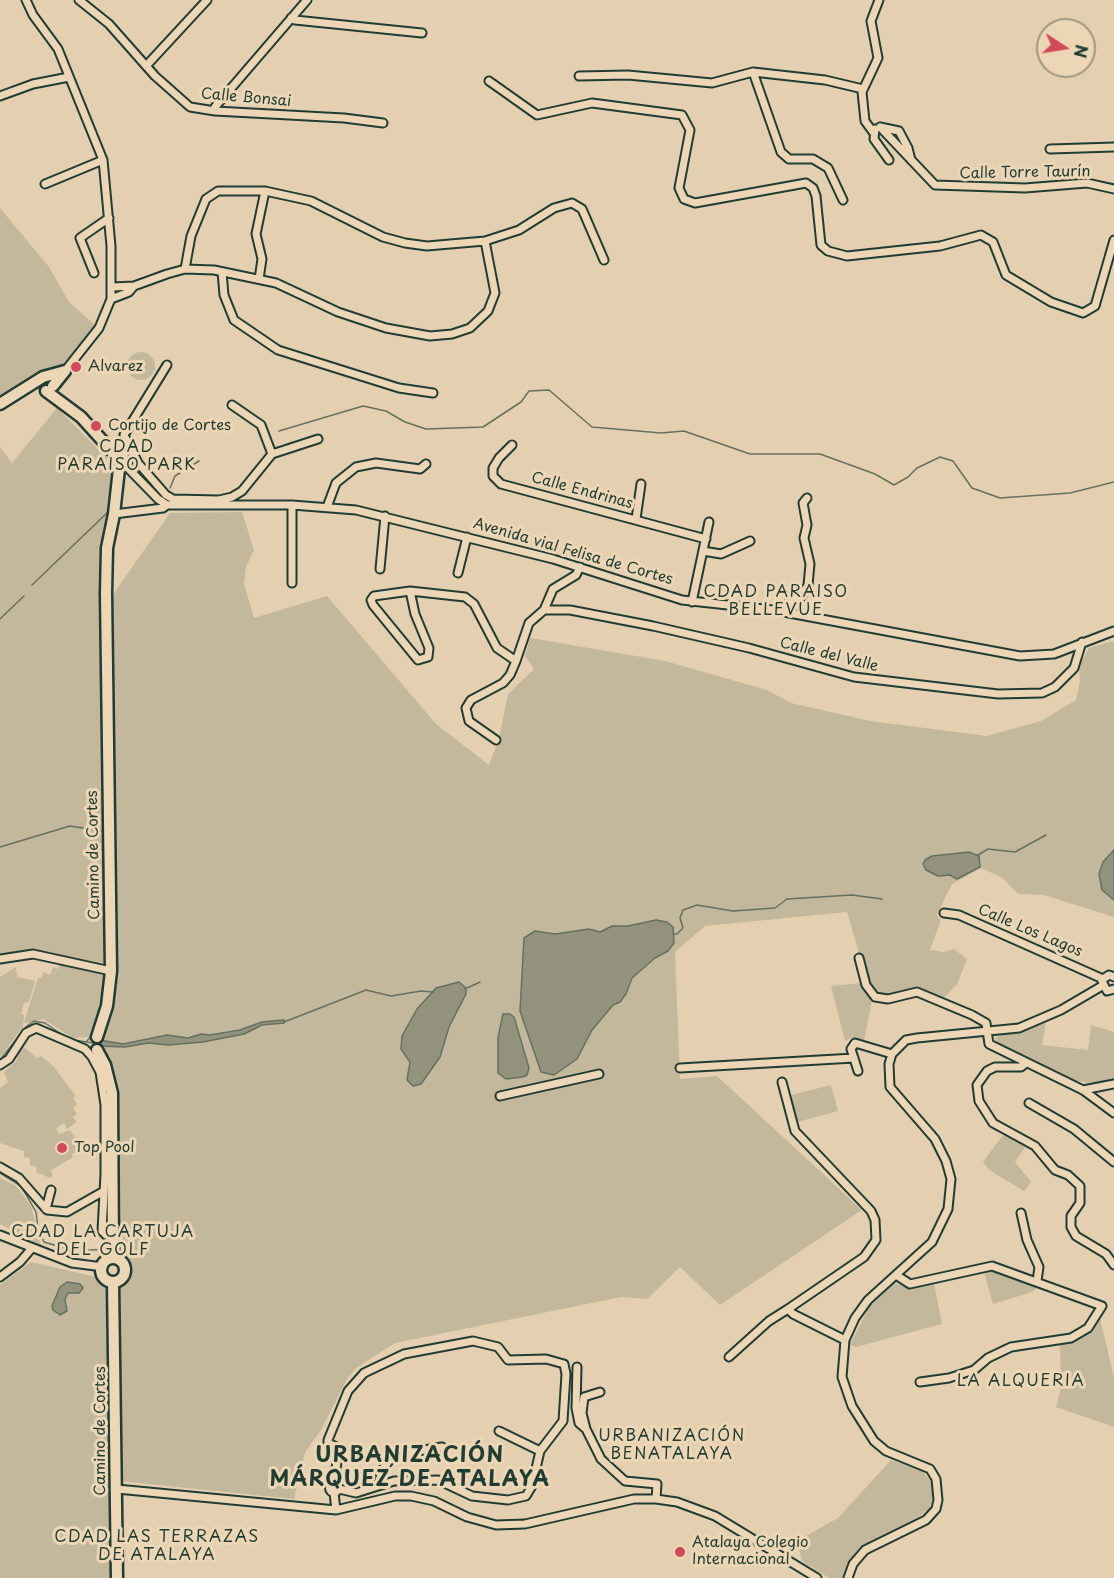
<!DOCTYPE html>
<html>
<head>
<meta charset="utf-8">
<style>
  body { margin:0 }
  #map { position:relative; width:1114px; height:1578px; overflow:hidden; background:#e4d0b0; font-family:"Playpen Sans",sans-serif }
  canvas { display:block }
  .north { position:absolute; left:1036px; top:18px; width:60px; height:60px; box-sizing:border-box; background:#ecd6b5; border:2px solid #9a9981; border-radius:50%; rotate:102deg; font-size:16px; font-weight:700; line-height:24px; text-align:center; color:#1f3d34 }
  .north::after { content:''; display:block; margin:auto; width:21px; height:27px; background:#d1495b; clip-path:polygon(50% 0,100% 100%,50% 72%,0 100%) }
</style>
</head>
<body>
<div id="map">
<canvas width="1114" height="1578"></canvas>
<div class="north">N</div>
</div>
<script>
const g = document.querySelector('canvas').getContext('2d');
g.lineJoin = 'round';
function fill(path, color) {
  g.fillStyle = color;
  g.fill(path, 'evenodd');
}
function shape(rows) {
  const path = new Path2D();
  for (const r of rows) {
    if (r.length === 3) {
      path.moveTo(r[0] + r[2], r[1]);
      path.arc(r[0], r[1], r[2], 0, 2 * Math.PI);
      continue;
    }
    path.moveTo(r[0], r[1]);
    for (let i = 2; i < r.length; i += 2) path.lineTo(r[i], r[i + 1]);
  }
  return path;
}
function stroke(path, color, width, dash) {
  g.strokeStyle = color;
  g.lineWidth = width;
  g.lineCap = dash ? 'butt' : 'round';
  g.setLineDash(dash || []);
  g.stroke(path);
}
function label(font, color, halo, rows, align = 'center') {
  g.font = font + ' "Playpen Sans",sans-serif';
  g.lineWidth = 6;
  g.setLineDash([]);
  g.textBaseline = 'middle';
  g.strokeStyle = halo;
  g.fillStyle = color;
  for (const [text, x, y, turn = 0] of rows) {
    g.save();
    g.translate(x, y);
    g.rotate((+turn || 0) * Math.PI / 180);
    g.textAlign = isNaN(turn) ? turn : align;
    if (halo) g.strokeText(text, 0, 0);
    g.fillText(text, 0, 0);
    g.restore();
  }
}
fill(shape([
  [0,208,49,267,69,302,96,326,64,366,0,399],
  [141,366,14],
  [57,408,112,463,106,964,34,951,0,956,0,447,12,463],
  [242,512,254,550,246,567,244,584,254,618,327,596,436,724,489,765,499,738,508,694,534,669,525,656,530,638,665,661,767,690,791,703,870,721,987,736,1041,721,1076,700,1080,681,1079,666,1089,648,1114,641,1114,917,1044,895,1018,894,1003,878,981,868,952,884,938,912,937,916,941,920,930,950,944,952,954,949,967,959,957,984,943,999,917,990,890,996,878,996,869,987,847,912,705,926,675,952,680,1079,717,1076,862,1210,720,1305,680,1267,647,1299,621,1297,395,1343,356,1368,347,1379,321,1430,305,1452,294,1499,119,1481,117,1290,127,1280,129,1267,124,1256,118,1252,113,1082,99,1046,114,982,112,596,170,513],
  [60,963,106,971,104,997,89,1037,73,1038,43,1019,27,1023,24,1022,38,978,41,978,43,972,50,975,53,967,58,969],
  [16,967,17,977,35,981,29,1002,24,1003,21,1014,24,1015,23,1026,0,1058,0,977],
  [862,983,872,1000,864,1041,851,1038,845,1041,831,986],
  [1046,1023,1042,1045,1088,1050,1091,1025,1114,1032,1114,1082,1093,1084,1068,1079,996,1045,996,1038,1000,1035],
  [20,1044,37,1058,41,1056,53,1066,76,1096,73,1098,77,1104,73,1108,77,1114,73,1117,77,1122,67,1129,64,1123,56,1129,59,1134,70,1130,84,1152,81,1154,79,1150,72,1154,73,1157,50,1171,53,1175,50,1178,36,1172,37,1167,30,1165,30,1158,24,1157,24,1151,0,1143,0,1088,8,1082,4,1072,17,1060,16,1051],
  [831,1085,838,1111,797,1122,791,1095],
  [1003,1135,1025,1147,1015,1162,1031,1182,1024,1191,989,1170,983,1162],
  [0,1178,16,1186,31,1206,41,1246,0,1224],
  [31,1262,96,1277,111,1293,113,1578,0,1578,0,1285],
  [990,1270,995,1270,1039,1286,1032,1292,993,1304,984,1272],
  [894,1283,910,1287,934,1283,942,1324,856,1347,850,1345,869,1307],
  [1100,1318,1114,1378,1114,1427,1056,1407,1061,1388,1060,1345,1077,1340],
  [891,1460,923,1472,932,1483,933,1497,929,1509,913,1521,860,1547,852,1557,843,1578,829,1578,802,1561,797,1541,838,1518]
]), '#c3b79c');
const water = shape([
  [1114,850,1114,900,1102,890,1099,874,1103,862,1114,850],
  [969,852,979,856,980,867,957,879,950,875,938,876,926,870,923,864,925,860,932,856,969,852],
  [656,920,667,922,673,927,674,943,668,951,655,958,632,978,626,994,620,1002,613,1005,592,1030,577,1059,554,1075,541,1072,520,1011,524,938,535,931,555,934,589,929,600,932,612,926,628,926,656,920],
  [459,982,466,988,466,994,449,1027,440,1057,421,1084,413,1086,407,1080,410,1062,401,1049,402,1036,417,1009,436,988,459,982],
  [503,1014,510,1014,514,1017,529,1068,527,1075,523,1077,506,1079,498,1073,498,1038,503,1014],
  [284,1020,284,1023,262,1025,244,1034,203,1042,168,1045,148,1043,125,1047,99,1046,99,1040,123,1044,167,1035,188,1038,201,1034,210,1035,240,1030,262,1022,284,1020],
  [67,1282,80,1284,83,1288,79,1293,68,1293,65,1299,67,1311,60,1315,53,1310,52,1306,60,1287,67,1282]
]);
fill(water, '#93937d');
stroke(water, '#657160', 1.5);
stroke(shape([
  [279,431,363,406,386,411,405,422,426,429,483,427,521,402,529,391,549,390,592,427,661,433,684,431,750,454,820,454,875,474,894,485,908,477,917,468,940,457,953,461,972,488,1000,498,1070,493,1114,482],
  [170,488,175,476,199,461],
  [32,585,109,511],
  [0,619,24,596],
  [103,750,105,922],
  [0,847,70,826,103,831],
  [978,855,988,849,1015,852,1046,835],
  [673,934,677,934,683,928,680,918,683,910,697,905,733,911,775,908,787,899,852,895,882,899],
  [465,989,480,982],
  [284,1022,366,990,391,996,421,991,433,992],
  [74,1040,99,1044],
  [86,1042,93,1034],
  [0,1060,27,1026,34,1021,45,1023,67,1038],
  [0,1173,21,1186,28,1198,36,1212,38,1229,44,1242,74,1251,107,1249]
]), '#657160', 1.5);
const street = shape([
  [26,0,33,15,58,49,103,160,111,246,111,299,99,328,65,371],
  [79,0,109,24,155,76,190,107,215,111,344,118,383,123],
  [291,18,295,20,422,33],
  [146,66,207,0],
  [753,72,781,152,789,159,813,159,828,168,843,200],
  [579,76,628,75,712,83,753,72,825,80,863,89],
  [489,81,537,115,592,103,682,115,690,130,679,188,684,199,695,203,806,183,813,188,816,196,821,245,828,251,847,256,940,246,981,235,993,242,1006,275,1051,302,1083,313,1095,306,1114,240],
  [0,96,33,84,69,77],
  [215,111,215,107,307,0],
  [880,127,935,185,1025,188,1087,183,1114,189],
  [880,127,899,131,908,148,911,160],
  [875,129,874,139,889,160],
  [873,132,865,121,862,92,878,58,871,21,879,0],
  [1050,149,1114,147],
  [45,184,103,160],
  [485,241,519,230,554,208,572,203,582,209,604,260],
  [222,272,224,295,234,320,278,350,399,388,433,393],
  [94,273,80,238,109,218],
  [259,279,262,259,256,234,265,191],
  [112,287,134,286],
  [111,299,129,292,134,286,167,274,185,269,214,270,276,283,338,312,386,328,430,336,452,334,470,328,488,311,495,293,485,241,427,246,405,243,383,237,311,201,265,191,218,191,206,199,191,236,185,269],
  [167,365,124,435,138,463,166,495,173,499,219,500,232,497,242,491,272,454,318,439],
  [232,405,261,425,272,454],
  [512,445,499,458,493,468,493,476,501,484,706,539],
  [130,447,120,460,158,499,167,505,292,505,356,510,553,559,682,600,773,610,1020,656,1054,654,1114,631],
  [327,507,336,483,356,467,376,463,420,469,426,464],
  [114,514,163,508,167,505],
  [636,519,641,484],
  [703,551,721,554,750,541],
  [380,569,385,516],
  [458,573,467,537],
  [292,583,292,505],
  [410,591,415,614,429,648,428,657,418,660,373,605,371,600,374,596,410,591,465,597,474,604,497,648,516,661,529,623,544,610,553,589,576,575,580,567],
  [692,602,709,522],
  [544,610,570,610,653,626,749,648,854,677,998,694,1042,693,1055,687,1074,668,1082,642],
  [773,610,801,598,808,585,810,564,804,538,807,525,803,503,807,498],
  [496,740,469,721,466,708,471,700,503,683,510,675,516,661],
  [944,913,959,915,1103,979],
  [859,958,866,985,875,997,888,999,917,992,972,1015,986,1023,989,1044,1083,1090,1114,1113],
  [0,959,33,954,111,971],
  [1103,979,1109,975,1114,977],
  [1102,981,1107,991,1114,989],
  [1026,1063,1021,1067,995,1067,987,1071,977,1085,979,1101,993,1123,1035,1146,1055,1170,1068,1175,1080,1186,1080,1203,1071,1216,1071,1227,1076,1236,1106,1254,1114,1265],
  [0,1065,9,1059,26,1033,36,1028,85,1049,92,1057,100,1072,105,1105,105,1174,102,1231,106,1235,113,1236],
  [680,1068,854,1058],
  [858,1071,851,1049,855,1043,892,1054],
  [782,1082,795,1131,871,1211,875,1220,876,1240,864,1257,788,1309,793,1314,845,1340],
  [1083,1090,1114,1084],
  [500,1096,599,1074],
  [1029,1103,1074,1129,1114,1162],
  [0,1167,19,1178,47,1210,67,1212,104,1191],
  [46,1209,51,1190],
  [1021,1213,1027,1240,1039,1267,1037,1281],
  [0,1235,72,1263,103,1267],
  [896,1275,910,1284,992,1266,1102,1306,1088,1328,1071,1338,1011,1347,988,1358,974,1370,949,1378,920,1382],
  [0,1277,20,1262,32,1248],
  [729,1357,769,1321,788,1309],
  [577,1367,576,1408,579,1423,586,1429,601,1459,625,1481,657,1484,656,1499],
  [586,1429,582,1413,584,1397,600,1392],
  [499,1431,540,1451],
  [333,1483,339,1453,338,1448,328,1443,328,1440,348,1391,364,1373,404,1354,473,1341,498,1347,508,1360,546,1359,564,1364,566,1374,563,1421,540,1451,532,1486,526,1496,508,1500,472,1496,438,1480,394,1481,356,1493,339,1489],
  [334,1488,4.5],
  [377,1486,384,1467,394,1455,442,1447],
  [117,1489,336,1510,395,1496,411,1496,434,1501,467,1517,496,1525,525,1524,634,1499,656,1499,677,1502,715,1516,817,1578],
  [334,1493,336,1510],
  [848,1578,853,1564,865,1550,926,1520,936,1509,938,1500,936,1479,930,1469,886,1451,874,1441,852,1406,842,1377,845,1340,855,1318,868,1300,932,1242,948,1209,951,1179,946,1161,935,1139,890,1087,889,1064,892,1054,906,1040,917,1038,1019,1028,1061,1010,1102,986]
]);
const secondary = shape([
  [53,386,65,371],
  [46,391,81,417,120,460,114,514,107,548,106,593,111,971,107,1006,97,1037],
  [0,404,43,377,65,371],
  [97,1050,105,1065,112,1093,113,1256],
  [113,1270,12],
  [113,1283,117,1578]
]);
stroke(street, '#1f3d34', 11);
stroke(secondary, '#1f3d34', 15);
stroke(street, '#ecd6b5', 7);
stroke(secondary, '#ecd6b5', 10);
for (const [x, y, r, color] of [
  [76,367,6,"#d1495b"],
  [96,426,6,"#d1495b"],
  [62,1148,6,"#d1495b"],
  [680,1552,6,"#d1495b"]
]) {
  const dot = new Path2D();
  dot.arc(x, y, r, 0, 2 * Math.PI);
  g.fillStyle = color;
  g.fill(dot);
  stroke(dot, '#ecd6b5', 2);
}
label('15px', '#1f3d34', '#ecd6b5', [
  ["Calle Bonsai",246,98,5],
  ["Calle Torre Taurín",1025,173,-1],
  ["Calle Endrinas",582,491,15],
  ["Avenida vial Felisa de Cortes",573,552,16],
  ["Calle del Valle",829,655,14],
  ["Camino de Cortes",94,855,-91],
  ["Calle Los Lagos",1030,931,23],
  ["Camino de Cortes",101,1431,-90]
]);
label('15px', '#1f3d34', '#ecd6b5', [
  ["Alvarez",88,367],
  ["Cortijo de Cortes",108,426],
  ["Top Pool",74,1148],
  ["Atalaya Colegio",692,1543],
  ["Internacional",692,1560]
], 'left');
g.letterSpacing = '1.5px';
label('16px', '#1f3d34', '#ecd6b5', [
  ["CDAD",127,448],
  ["PARAISO PARK",127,466],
  ["CDAD PARAISO",776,593],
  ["BELLEVUE",776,611],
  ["CDAD LA CARTUJA",103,1233],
  ["DEL GOLF",103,1251],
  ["LA ALQUERIA",1021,1382],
  ["URBANIZACIÓN",672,1437],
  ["BENATALAYA",672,1455],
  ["CDAD LAS TERRAZAS",157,1538],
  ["DE ATALAYA",157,1556]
]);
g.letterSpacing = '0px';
g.letterSpacing = '1.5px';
label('bold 21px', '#1f3d34', '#ecd6b5', [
  ["URBANIZACIÓN",410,1456],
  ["MÁRQUEZ DE ATALAYA",410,1480]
]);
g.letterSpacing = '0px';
</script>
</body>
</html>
